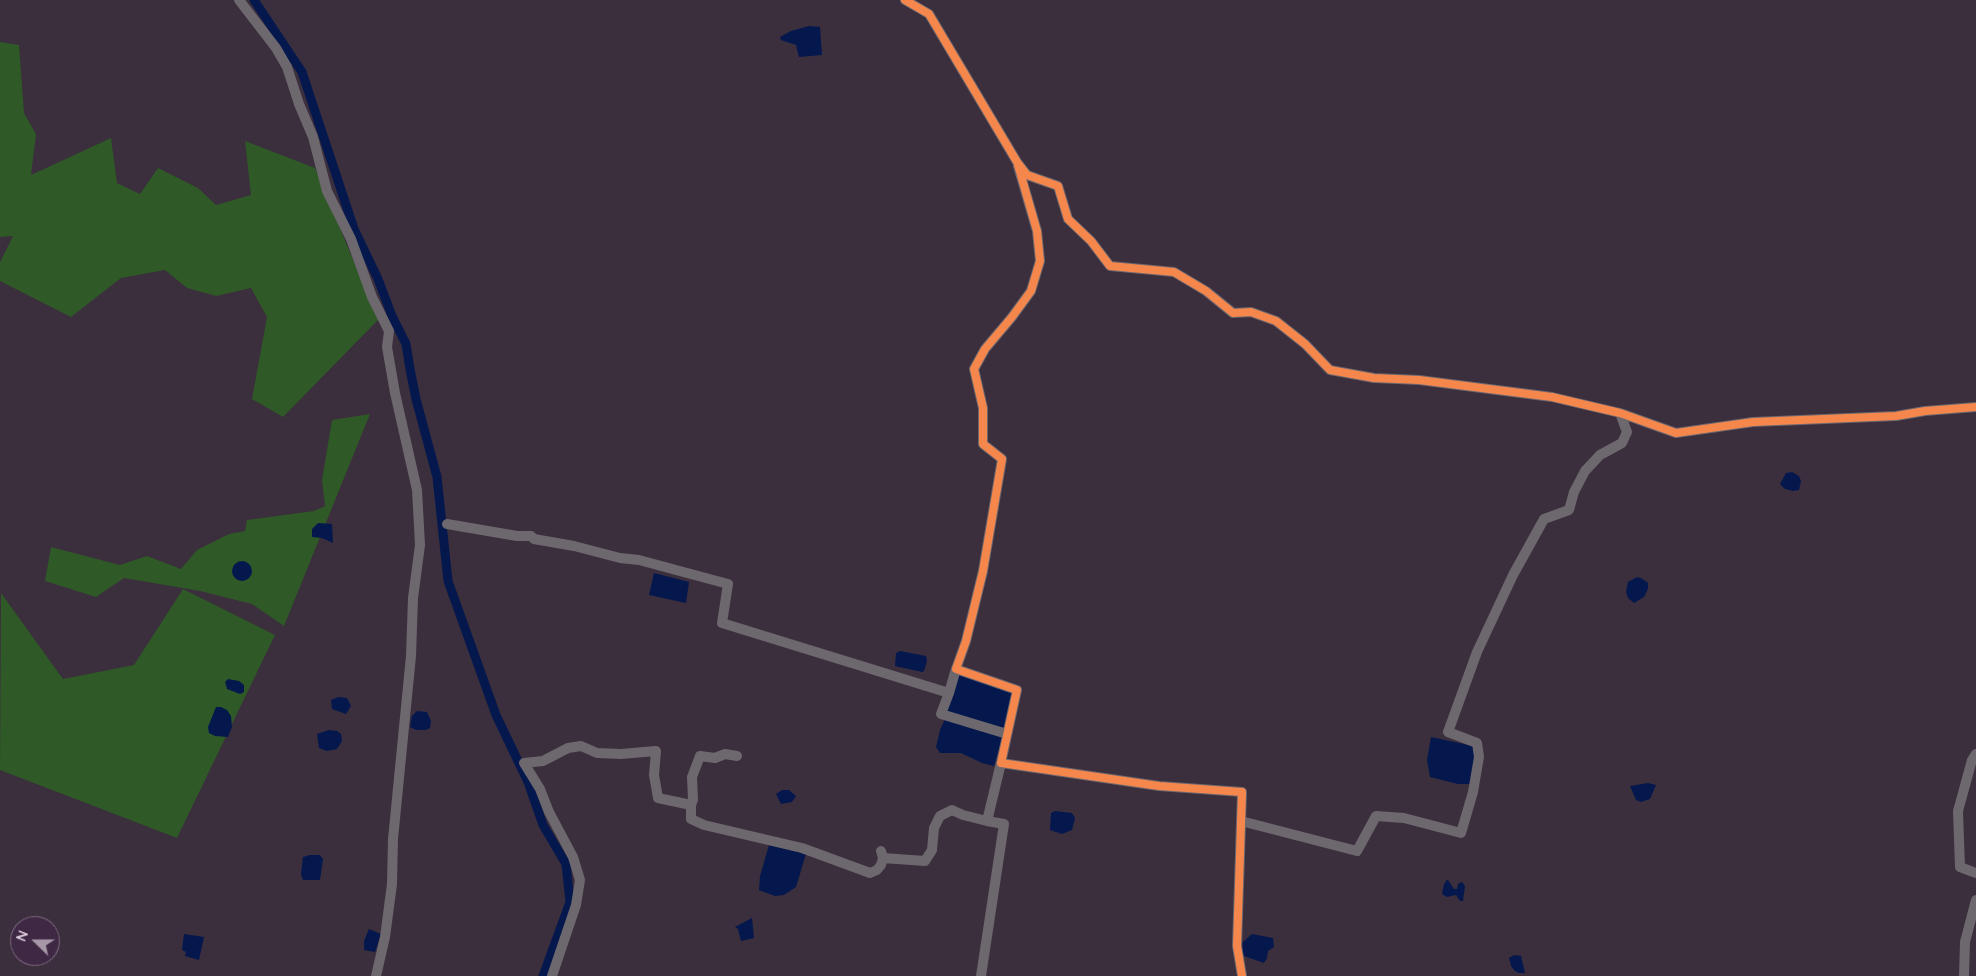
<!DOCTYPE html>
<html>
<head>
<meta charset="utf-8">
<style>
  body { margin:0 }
  #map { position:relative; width:1976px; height:976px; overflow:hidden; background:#3b2e3d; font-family:Quicksand,sans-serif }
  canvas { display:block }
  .north { position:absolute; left:10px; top:916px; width:50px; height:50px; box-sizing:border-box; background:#3f2843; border:1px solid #7f6b82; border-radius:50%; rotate:292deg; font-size:14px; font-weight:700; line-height:20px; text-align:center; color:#dfd0e1 }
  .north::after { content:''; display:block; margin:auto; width:18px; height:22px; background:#a697a8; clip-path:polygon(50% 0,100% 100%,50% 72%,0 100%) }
</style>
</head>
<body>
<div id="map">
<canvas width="1976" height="976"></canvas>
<div class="north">N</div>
</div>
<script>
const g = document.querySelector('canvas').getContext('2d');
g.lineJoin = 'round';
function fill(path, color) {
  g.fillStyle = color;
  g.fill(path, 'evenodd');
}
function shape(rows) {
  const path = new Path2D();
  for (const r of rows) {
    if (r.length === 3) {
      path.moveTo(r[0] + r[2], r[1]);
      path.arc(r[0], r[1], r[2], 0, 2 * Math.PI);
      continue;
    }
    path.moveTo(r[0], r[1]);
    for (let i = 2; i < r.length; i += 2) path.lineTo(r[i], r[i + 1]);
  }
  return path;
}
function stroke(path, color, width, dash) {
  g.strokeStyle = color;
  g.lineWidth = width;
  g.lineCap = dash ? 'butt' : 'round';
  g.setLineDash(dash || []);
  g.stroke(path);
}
fill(shape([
  [0,42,19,45,24,113,36,134,31,175,111,138,117,183,140,194,158,168,198,188,216,205,251,195,245,141,315,168,378,320,283,417,252,399,267,317,251,288,216,296,187,288,165,270,121,278,71,317,0,281,0,262,13,236,0,237],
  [370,414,284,626,252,604,200,591,124,578,96,597,45,581,51,547,120,565,147,556,181,569,197,550,229,534,245,531,247,520,314,511,325,506,322,480,332,420],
  [183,589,275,635,177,838,0,770,1,593,63,679,134,665]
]), '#2f5927');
fill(shape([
  [809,26,820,27,822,55,799,57,796,45,781,40,780,37,791,31],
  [1792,472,1799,476,1801,481,1799,490,1793,491,1785,489,1780,484,1786,473],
  [318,523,332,524,333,543,322,538,312,537,312,529],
  [242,571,10],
  [654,573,689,582,686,603,649,595],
  [1637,577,1641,578,1648,583,1648,589,1644,597,1634,603,1628,598,1626,592,1628,582],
  [900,651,926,656,927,661,924,671,922,672,895,666,896,653],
  [957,673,1012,691,1005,729,944,711],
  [228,679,239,681,244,685,244,692,240,694,227,689,225,682],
  [338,697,347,698,351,706,346,714,332,709,331,700],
  [216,707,221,707,227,710,231,716,232,727,228,737,215,736,209,733,208,727],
  [417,711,427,712,431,721,430,728,426,730,416,730,410,727,412,716],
  [945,719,1003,735,994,766,982,763,961,753,940,753,936,747,940,730],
  [329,730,337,731,341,734,342,741,337,749,327,751,319,748,317,734],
  [1431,737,1473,746,1476,756,1471,784,1458,784,1430,777,1427,760],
  [1648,783,1656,785,1650,799,1641,802,1636,800,1630,786],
  [782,790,789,790,796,796,792,802,781,804,776,794],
  [1055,811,1072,813,1075,818,1072,830,1062,834,1050,830,1051,813],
  [769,845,806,854,796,887,784,895,775,896,759,890,760,876],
  [310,855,320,855,323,859,320,880,303,880,301,874,303,857],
  [1447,880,1448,880,1454,889,1457,889,1458,884,1462,882,1465,886,1463,901,1460,901,1456,895,1447,897,1442,894,1444,884],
  [752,918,754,938,741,941,738,929,735,927],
  [369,929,381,934,375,952,364,950,364,941],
  [184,934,204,937,199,960,185,956,186,952,182,950],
  [1252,934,1273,938,1274,947,1268,951,1267,958,1264,963,1244,956,1242,950,1243,942],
  [1514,955,1521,956,1525,973,1519,973,1515,971,1511,966,1509,958]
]), '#05184e');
stroke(shape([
  [254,0,302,72,354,229,378,279,392,316,406,344,410,369,416,399,437,477,448,581,496,715,528,782,543,825,566,864,570,902,543,976]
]), '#05184e', 9);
stroke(shape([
  [239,0,276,48,287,67,299,104,313,137,327,191,351,239,372,297,389,331,387,347,395,393,417,490,420,545,413,598,411,656,393,839,392,884,385,937,376,976],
  [905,0,929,14,1017,162,1027,175,1058,186,1068,219,1091,241,1110,266,1174,272,1206,291,1233,313,1251,312,1276,321,1305,344,1330,370,1374,378,1419,380,1552,397,1620,413,1676,433,1753,422,1896,416,1925,411,1976,407],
  [1018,166,1037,231,1040,261,1031,291,1012,317,985,349,974,369,983,408,983,444,1002,459,983,571,966,641,956,669,1017,690,1001,763,1159,786,1242,792,1237,946,1242,976],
  [447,524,517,536,531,536,534,539,574,546,620,558,639,560,728,584,722,623,949,693,941,714,1007,734],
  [949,693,956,669],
  [1976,754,1972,760,1958,811,1960,867,1976,873],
  [691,805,691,819,704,825,802,848,870,873,877,870,881,865,883,858,881,851],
  [1241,821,1357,851,1376,816,1404,818,1461,833,1473,792,1479,757,1477,743,1448,732,1477,652,1513,575,1544,519,1569,510,1574,492,1585,471,1600,455,1622,443,1627,432,1620,413],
  [883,858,925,861,932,850,934,828,940,816,952,810,963,815,987,821,1001,763],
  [552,976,576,905,580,880,573,857,549,812,540,789,524,763,543,761,568,748,581,746,597,753,621,754,656,751,654,775,658,798,691,805,693,800,692,777,700,756,715,758,725,754,737,756],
  [981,976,1004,824,987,821],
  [1964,976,1965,942,1976,900]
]), '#6d676e', 10);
stroke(shape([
  [905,0,929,14,1017,162,1027,175,1058,186,1068,219,1091,241,1110,266,1174,272,1206,291,1233,313,1251,312,1276,321,1305,344,1330,370,1374,378,1419,380,1552,397,1620,413,1676,433,1753,422,1896,416,1925,411,1976,407],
  [1018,165,1037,231,1040,261,1031,291,1012,317,985,349,974,369,983,408,983,444,1002,459,983,571,966,641,956,669,1017,690,1001,763,1159,786,1242,792,1237,946,1242,976]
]), '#f5874c', 8);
</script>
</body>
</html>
